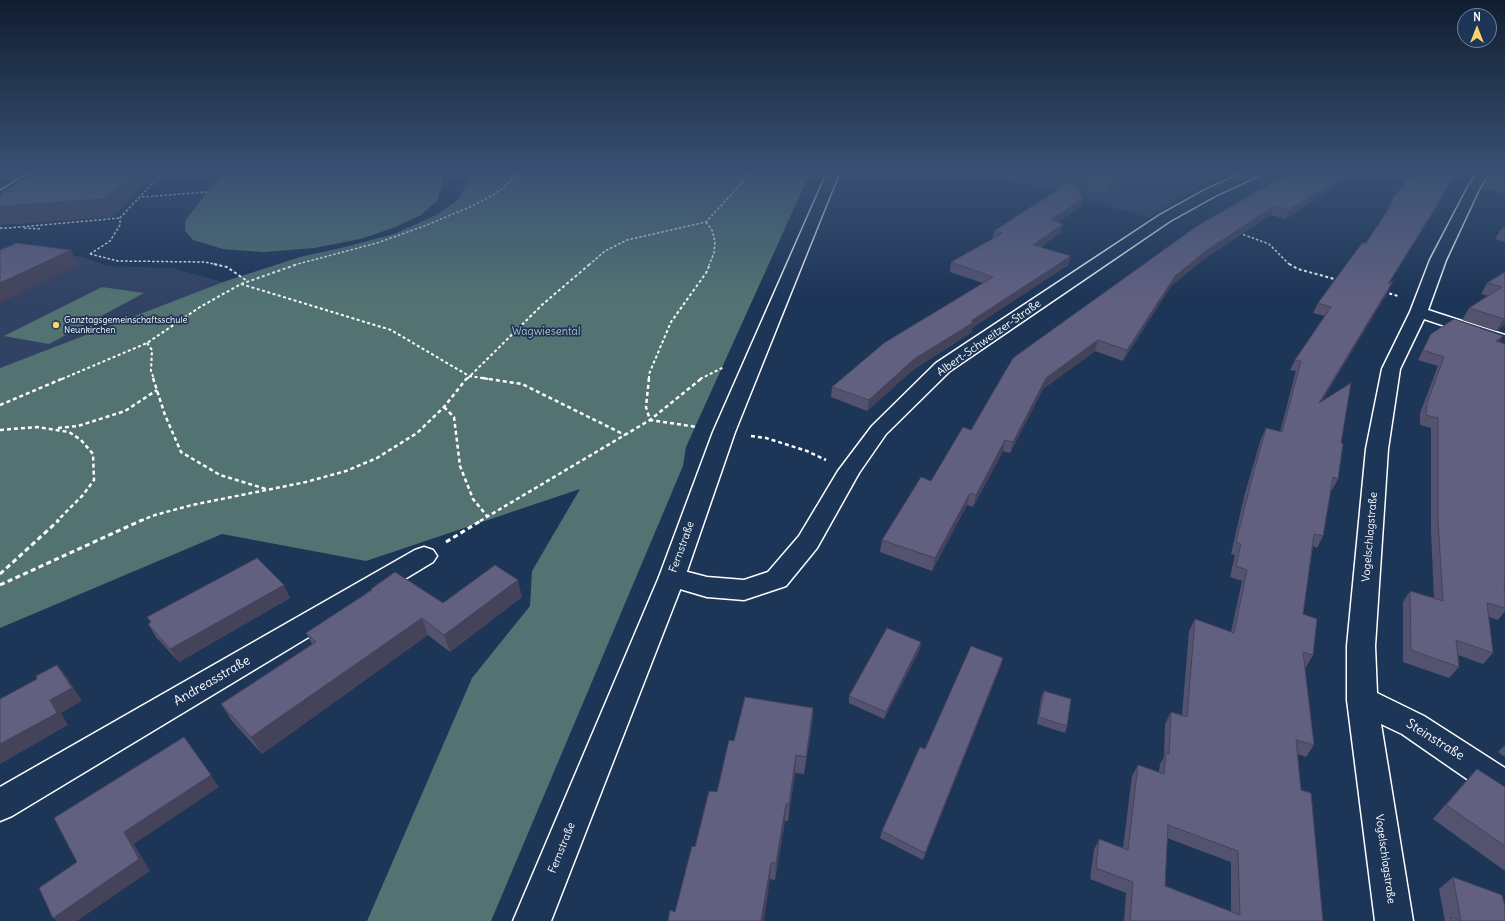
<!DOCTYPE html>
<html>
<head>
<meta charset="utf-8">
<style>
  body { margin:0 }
  #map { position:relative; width:1505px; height:921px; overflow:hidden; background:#1d3557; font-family:Delius,sans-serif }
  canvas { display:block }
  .north { position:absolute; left:1457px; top:8px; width:40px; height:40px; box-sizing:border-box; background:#1d3557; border:1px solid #77869a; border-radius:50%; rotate:0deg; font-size:11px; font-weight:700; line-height:16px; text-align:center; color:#fff }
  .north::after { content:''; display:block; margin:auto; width:14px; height:18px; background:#ffd166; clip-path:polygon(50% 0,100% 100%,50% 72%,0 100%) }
</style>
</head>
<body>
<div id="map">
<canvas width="1505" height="921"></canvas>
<div class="north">N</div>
</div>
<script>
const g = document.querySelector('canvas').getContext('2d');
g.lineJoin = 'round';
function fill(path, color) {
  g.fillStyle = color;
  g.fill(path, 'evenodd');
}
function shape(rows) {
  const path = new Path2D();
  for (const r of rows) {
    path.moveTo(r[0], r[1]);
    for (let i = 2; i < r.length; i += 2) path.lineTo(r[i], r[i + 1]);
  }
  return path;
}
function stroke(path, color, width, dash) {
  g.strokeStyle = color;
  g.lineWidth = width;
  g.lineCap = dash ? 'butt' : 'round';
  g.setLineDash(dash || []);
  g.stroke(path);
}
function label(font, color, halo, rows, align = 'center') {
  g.font = font + ' Delius,sans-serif';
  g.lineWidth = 3.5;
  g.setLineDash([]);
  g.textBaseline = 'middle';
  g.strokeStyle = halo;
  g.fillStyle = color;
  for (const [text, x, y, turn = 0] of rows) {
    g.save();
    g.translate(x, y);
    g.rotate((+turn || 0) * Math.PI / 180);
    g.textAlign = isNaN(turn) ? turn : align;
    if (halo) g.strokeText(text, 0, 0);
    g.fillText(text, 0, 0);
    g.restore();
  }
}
fill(shape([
  [935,173,1226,173,1194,188,1149,218,1095,201,1082,195,994,177,959,178],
  [55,253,83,257,107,266,172,268,223,282,0,368,0,259]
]), '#324264');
fill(shape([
  [224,173,444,173,438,200,421,215,393,228,360,239,314,248,263,252,223,249,193,240,185,231,185,221,207,192],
  [472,173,810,173,686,447,683,466,491,921,367,921,472,678,530,606,532,571,580,489,366,561,222,534,0,628,0,368,223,282,300,257,345,247,394,234,436,215,458,200],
  [102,287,144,293,49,344,4,336]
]), '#527372');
const lane = shape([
  [29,173,41,173,0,198,0,191,29,173]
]);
const street = shape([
  [1243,173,1260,173,1258,176,1215,196,1170,221,950,371,886,434,859,473,817,548,786,586,744,600,707,597,663,584,659,577,663,570,672,568,707,577,744,580,768,572,799,536,838,471,872,426,936,363,1160,215,1205,190,1243,173],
  [1477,173,1489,173,1479,189,1446,260,1428,310,1505,335,1505,346,1424,319,1400,369,1388,449,1375,646,1377,693,1424,716,1505,768,1505,801,1493,797,1402,734,1381,724,1413,921,1375,921,1347,700,1347,646,1366,449,1382,369,1410,312,1430,260,1467,189,1477,173],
  [424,547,433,550,437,556,433,562,12,816,0,821,0,787,415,550,424,547]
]);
const secondary = shape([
  [827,173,839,173,735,432,685,577,551,921,513,921,659,577,713,432,827,173]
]);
stroke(lane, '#fff', 3);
stroke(street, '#fff', 3);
stroke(secondary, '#fff', 3);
stroke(shape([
  [142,197,207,192],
  [706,222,712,230,715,242,714,253,709,265],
  [0,228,9,228],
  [9,228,120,218],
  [24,228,42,229],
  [1239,233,1269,244,1290,265],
  [90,254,118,261,205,262,218,265],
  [90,254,110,241,120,225,120,218,162,173],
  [294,265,377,243,427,225,472,206,495,194,521,173],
  [589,265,605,251,627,240,706,222,751,173]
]), '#fff', 1.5, [2.5, 2]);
stroke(shape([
  [214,264,227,267,247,281],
  [1289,264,1298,269,1338,280],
  [241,284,391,330,469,376,489,379],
  [1384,292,1398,296],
  [147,343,152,350,151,371,154,379],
  [62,379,147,343,200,307,241,284,298,264],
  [467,379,543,304,590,264],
  [649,379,649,374,671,322,706,273,710,264],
  [700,379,724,367]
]), '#fff', 2, [3, 2.5]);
stroke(shape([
  [153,378,165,415,181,452,220,475,266,489],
  [482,378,522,384,625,435],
  [649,378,646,407,650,420,697,427],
  [0,405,64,378],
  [444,407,454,417,460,466,473,499,487,516],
  [58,428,78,426,125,411,157,390],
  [0,430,37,427,69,432,81,440,93,454,94,480,83,495,57,521],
  [751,436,766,438,807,451,826,460],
  [140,521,155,515,192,505,306,482,346,471,377,458,417,433,444,407,467,378],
  [480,521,650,420,702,378]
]), '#fff', 2.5, [4, 3]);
stroke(shape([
  [446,542,482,520],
  [0,574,59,520],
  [0,585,142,520]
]), '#fff', 3, [5, 3.5]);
fill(lane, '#1d3557');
fill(street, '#1d3557');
fill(secondary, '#1d3557');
fill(shape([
  [1088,173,1151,173,1145,178,1131,175,1106,194,1088,190],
  [1291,173,1350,173,1325,193,1285,219,1270,215,1204,259,1171,286,1123,361,1095,351,1043,389,1010,453,1003,451,973,507,967,505,932,571,880,552,882,540,931,481,971,430,1252,194,1252,193],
  [1505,173,1505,194,1482,188,1487,179],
  [1083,198,1081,206,1058,222,1061,232,1041,247,1068,265,972,328,972,332,913,370,867,411,831,397,832,387,983,283,950,272,951,262,992,239,994,231],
  [1391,201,1436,208,1389,283,1389,290,1321,402,1341,443,1338,479,1332,490,1331,489,1323,536,1317,548,1313,546,1303,614,1313,655,1306,667,1305,667,1314,745,1306,757,1297,754,1301,790,1323,921,1124,921,1126,893,1090,879,1094,850,1099,839,1123,848,1132,776,1138,765,1159,772,1160,764,1164,757,1165,724,1171,712,1182,715,1189,631,1195,619,1231,632,1242,581,1230,577,1235,555,1231,554,1245,493,1261,439,1266,428,1280,432,1296,371,1290,370,1295,360,1325,316,1313,313,1318,303,1366,243,1388,210,1387,210],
  [1167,838,1231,862,1231,912,1165,886],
  [1505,227,1505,242,1495,239,1501,229],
  [1505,272,1505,325,1496,331,1462,320,1469,308,1488,296,1481,294,1487,283],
  [1431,334,1503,336,1499,342,1505,344,1505,611,1498,620,1489,617,1493,653,1483,664,1458,655,1459,667,1449,678,1403,662,1403,602,1410,591,1434,598,1431,531,1431,428,1420,425,1420,413,1438,366,1418,360],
  [371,589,443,603,522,597,450,652,428,635,262,754,232,721,221,704,312,644,306,633,371,590],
  [290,598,179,662,156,637,148,624,151,622,147,617],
  [920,649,884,719,849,703,849,696],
  [1003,658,1001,665,923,860,880,838,882,831,925,749],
  [1044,691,1067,726,1065,733,1037,724,1041,698],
  [813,708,812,725,804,774,795,773,788,821,785,821,775,880,770,879,675,912,695,847,717,792,734,741],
  [1505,745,1505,757,1498,752],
  [1477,769,1505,787,1505,871,1433,819,1464,783],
  [1453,877,1505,921,1445,921,1439,889]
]), '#54536f');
fill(shape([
  [133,173,155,173,156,175,112,217,0,225,0,206],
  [1118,173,1131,173,1131,175,1106,194,1109,180],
  [1147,173,1151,173,1145,178],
  [1343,173,1350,173,1325,193,1285,219,1289,210],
  [1454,173,1436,208,1383,293,1388,284],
  [1083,198,1081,206,1049,229,1051,220],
  [1274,206,1270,215,1204,259,1171,286,1123,361,1127,350,1175,276,1207,250],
  [1063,224,1061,232,1031,254,1033,245],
  [71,250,79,265,0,303,0,283],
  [1071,256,1068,265,972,328,972,332,913,370,867,411,869,400,914,359,971,321],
  [1393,281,1389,290,1314,414,1319,403],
  [1505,318,1505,325,1496,331,1504,319],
  [1503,336,1497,345,1496,341],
  [1098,340,1095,351,1043,389,1010,453,1013,442,1046,378],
  [1005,440,1003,451,973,507,976,495],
  [970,493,967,505,932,571,935,558],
  [518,580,522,597,450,652,444,635],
  [284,585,290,598,179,662,170,649],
  [422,618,428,635,262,754,251,737],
  [921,642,920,649,884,719,886,712],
  [1003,658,1001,665,923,860,925,853],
  [57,665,67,677,82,701,61,713,68,725,0,764,0,744,50,700],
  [813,708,812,725,804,774,806,757],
  [184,737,219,787,134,844,150,871,77,921,57,921,53,918],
  [796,755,795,773,788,821,789,804],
  [786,804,785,821,775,880,776,863],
  [771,863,770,879,764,921,761,921]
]), '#45435a');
const building = shape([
  [30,173,133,173,104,199,0,206,0,195,30,173],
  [1091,173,1118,173,1109,180,1091,176,1091,173],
  [1291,173,1343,173,1328,185,1289,210,1274,206,1207,250,1175,276,1127,350,1098,340,1046,378,1013,442,1005,440,976,495,970,493,935,558,882,540,921,477,931,481,963,427,971,430,1013,358,1197,226,1254,193,1252,193,1291,173],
  [1412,173,1454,173,1440,200,1388,284,1393,281,1319,403,1351,383,1341,443,1343,444,1338,479,1333,477,1323,536,1314,534,1303,614,1317,619,1313,655,1303,652,1314,745,1296,740,1301,790,1311,793,1323,921,1132,921,1130,920,1133,882,1096,868,1099,839,1128,850,1138,765,1164,774,1166,753,1169,754,1171,712,1187,717,1195,619,1234,633,1247,570,1236,566,1241,544,1236,542,1251,482,1266,428,1282,432,1301,361,1295,360,1331,307,1318,303,1362,243,1366,243,1393,202,1391,201,1412,173],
  [1168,825,1238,851,1240,915,1165,886,1168,825],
  [1490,173,1505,173,1505,183,1487,179,1490,173],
  [1071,181,1083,198,1051,220,1063,224,1033,245,1071,256,971,321,974,322,914,359,869,400,832,387,884,343,993,277,951,262,1003,233,994,231,1071,181],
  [1505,227,1505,230,1501,229,1505,227],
  [17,243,71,250,0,283,0,250,17,243],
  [1505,272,1505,318,1504,319,1469,308,1502,287,1487,283,1505,272],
  [1454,319,1503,336,1496,341,1505,344,1505,583,1504,583,1505,594,1505,608,1487,603,1493,653,1456,640,1459,667,1411,650,1410,591,1443,601,1438,520,1438,418,1426,415,1427,403,1444,357,1423,350,1431,334,1454,319],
  [257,558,284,585,170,649,148,624,151,622,147,617,257,558],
  [495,565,518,580,444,635,422,618,251,737,221,704,316,642,306,633,372,590,371,589,395,572,443,603,495,565],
  [887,628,921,642,886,712,849,696,887,628],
  [971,646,1003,658,925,853,882,831,920,747,925,749,971,646],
  [57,665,72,688,50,700,57,713,0,744,0,699,37,679,36,676,57,665],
  [1044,691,1071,699,1067,726,1039,717,1044,691],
  [745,697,813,708,806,757,796,755,789,804,786,804,776,863,771,863,761,921,668,921,670,910,675,912,692,846,695,847,709,791,717,792,729,740,734,741,745,697],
  [184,737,211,775,124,832,139,859,53,918,39,888,77,862,54,818,184,737],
  [1477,769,1505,787,1505,846,1446,805,1477,769],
  [1453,877,1502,895,1505,906,1505,921,1452,921,1451,917,1461,921,1453,877]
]);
fill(building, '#626081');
stroke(building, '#45435a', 1);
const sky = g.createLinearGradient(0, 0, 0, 302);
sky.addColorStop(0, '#101d30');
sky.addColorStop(0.57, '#3a5174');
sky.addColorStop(1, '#3a517400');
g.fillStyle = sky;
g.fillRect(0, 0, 1505, 302);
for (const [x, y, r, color] of [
  [56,325,4,"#ffd166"]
]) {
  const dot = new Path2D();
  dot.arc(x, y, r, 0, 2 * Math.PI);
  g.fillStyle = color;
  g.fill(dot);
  stroke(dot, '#1d3557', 1.5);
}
label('9px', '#fff', '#1d3557', [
  ["Ganztagsgemeinschaftsschule",64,320],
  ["Neunkirchen",64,330]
], 'left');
label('11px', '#b1c0c0', '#1d3557', [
  ["Wagwiesental",546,332]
]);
label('11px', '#fff', '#1d3557', [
  ["Albert-Schweitzer-Straße",989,338,-35],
  ["Vogelschlagstraße",1370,537,-85],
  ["Fernstraße",682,547,-70],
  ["Fernstraße",562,848,-68],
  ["Vogelschlagstraße",1385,859,82]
]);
label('13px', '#fff', '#1d3557', [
  ["Andreasstraße",212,681,-30],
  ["Steinstraße",1435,740,32]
]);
</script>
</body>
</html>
